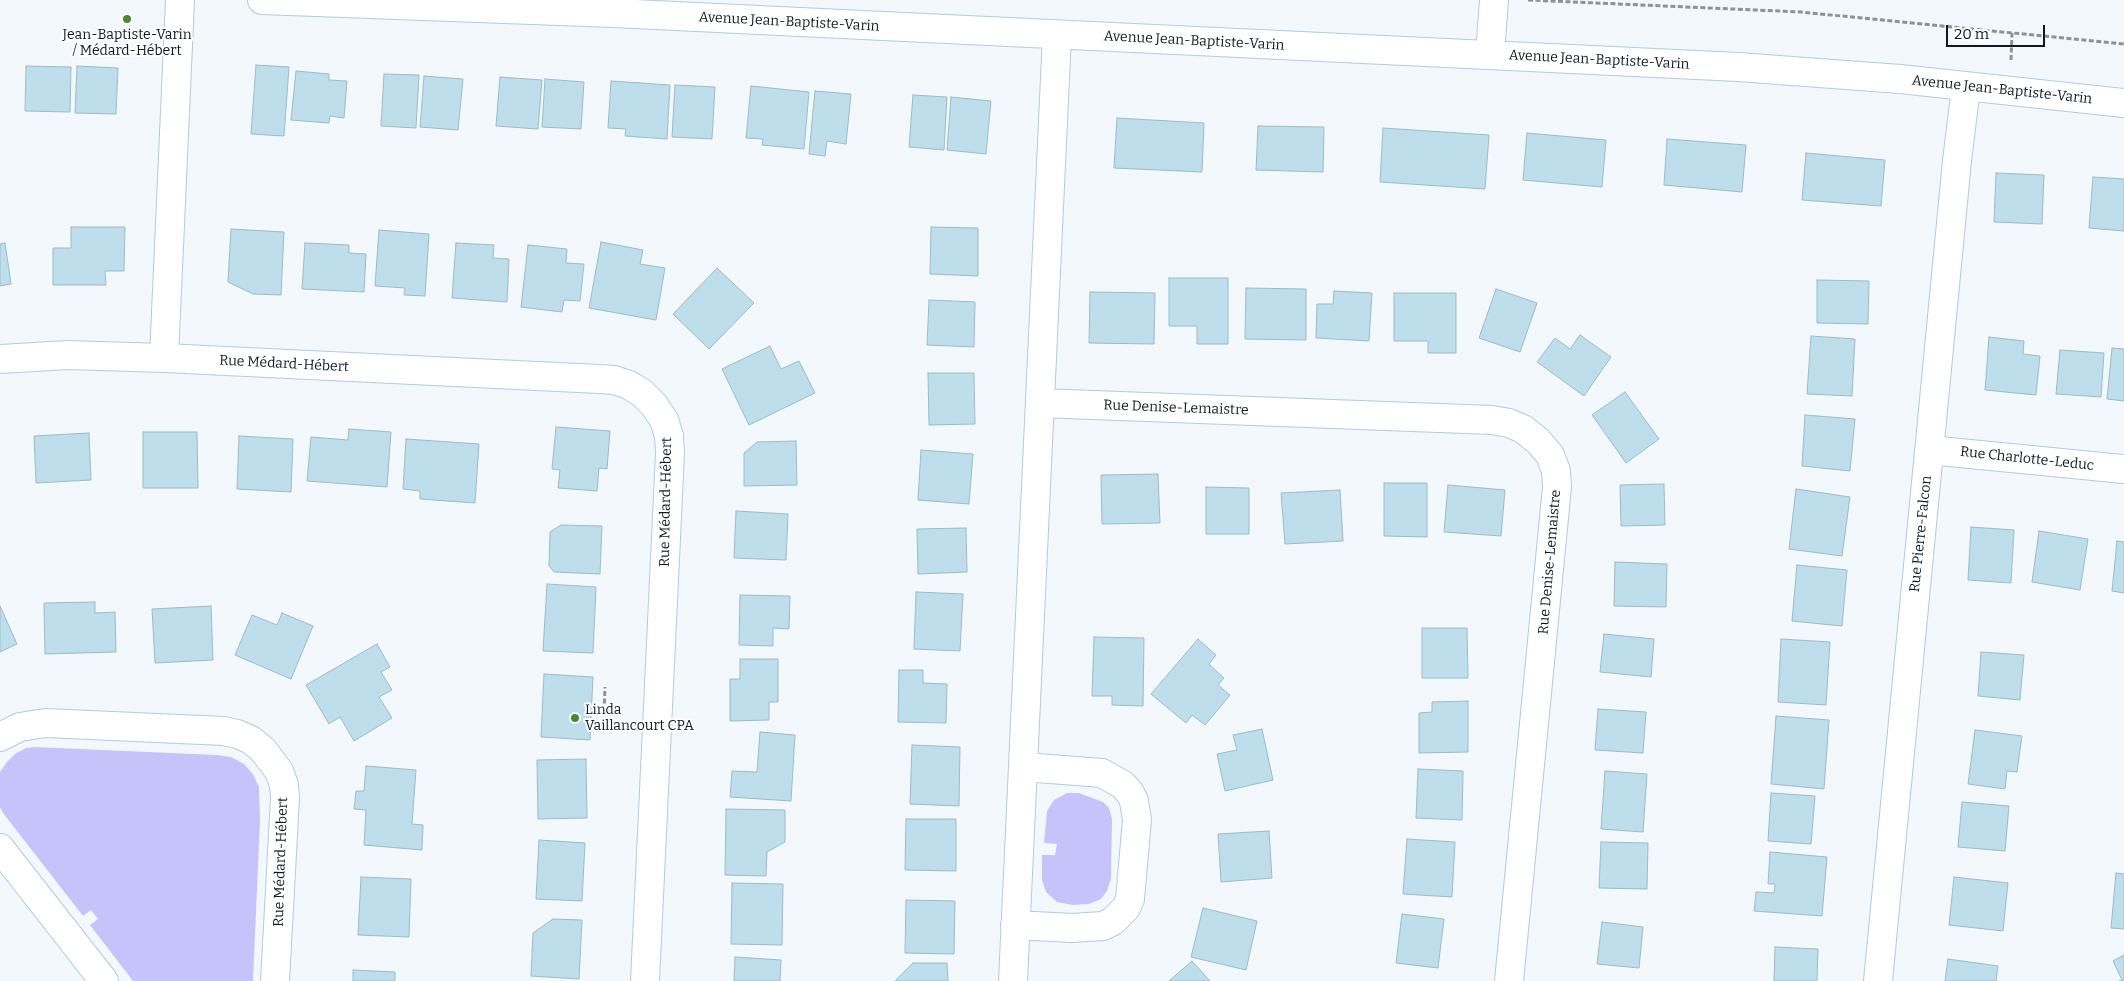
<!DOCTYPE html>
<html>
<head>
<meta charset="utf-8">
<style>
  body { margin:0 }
  #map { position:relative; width:2124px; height:981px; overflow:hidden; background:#f3f8fc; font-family:Bitter,serif }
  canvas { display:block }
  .scale { position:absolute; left:1946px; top:25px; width:99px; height:22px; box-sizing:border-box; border:2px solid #101920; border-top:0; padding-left:6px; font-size:15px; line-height:18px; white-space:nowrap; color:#101920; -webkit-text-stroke:4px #fff; paint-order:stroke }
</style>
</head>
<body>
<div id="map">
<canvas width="2124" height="981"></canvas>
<div class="scale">20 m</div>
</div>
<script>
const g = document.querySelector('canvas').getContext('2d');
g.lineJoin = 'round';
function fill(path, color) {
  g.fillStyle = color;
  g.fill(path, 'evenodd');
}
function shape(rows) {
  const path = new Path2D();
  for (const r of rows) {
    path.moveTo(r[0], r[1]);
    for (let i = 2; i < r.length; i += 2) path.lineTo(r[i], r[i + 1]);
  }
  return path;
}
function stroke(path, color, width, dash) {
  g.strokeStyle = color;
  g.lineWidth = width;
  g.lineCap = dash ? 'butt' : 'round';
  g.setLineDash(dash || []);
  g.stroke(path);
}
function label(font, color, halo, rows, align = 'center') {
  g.font = font + ' Bitter,serif';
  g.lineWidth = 4;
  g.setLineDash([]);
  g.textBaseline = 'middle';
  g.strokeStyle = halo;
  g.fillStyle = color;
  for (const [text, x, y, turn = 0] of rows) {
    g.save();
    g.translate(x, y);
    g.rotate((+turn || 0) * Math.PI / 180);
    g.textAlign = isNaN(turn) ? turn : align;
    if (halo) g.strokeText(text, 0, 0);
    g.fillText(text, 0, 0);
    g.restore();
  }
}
fill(shape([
  [34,747,217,755,231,757,244,764,253,774,259,787,260,820,253,981,133,981,90,925,98,919,91,910,83,916,3,813,0,807,0,772,7,762,15,754,26,748],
  [1067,793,1079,793,1103,802,1109,808,1112,819,1111,879,1107,891,1101,899,1089,904,1073,905,1057,902,1046,892,1042,880,1042,855,1055,855,1057,844,1044,843,1047,811,1054,800]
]), '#c6c3fa');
const building = shape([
  [256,65,289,67,284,136,251,134,256,65],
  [26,66,71,67,70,112,25,111,26,66],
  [77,66,118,68,116,114,75,113,77,66],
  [296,71,329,74,329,80,347,81,344,118,330,116,329,123,291,120,296,71],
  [384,74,419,75,416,128,381,126,384,74],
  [424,76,463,79,458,130,420,127,424,76],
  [500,77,542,80,538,129,496,126,500,77],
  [545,79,584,82,581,129,542,127,545,79],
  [611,81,670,85,667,139,625,136,626,129,608,128,611,81],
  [675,85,715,87,712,139,672,137,675,85],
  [751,86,809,92,804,149,762,145,763,139,746,138,751,86],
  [815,91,851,94,846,144,827,141,825,156,809,154,815,91],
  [913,95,947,97,944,150,909,147,913,95],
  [951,97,991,101,986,154,947,150,951,97],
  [1117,118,1204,123,1202,172,1114,168,1117,118],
  [1258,126,1324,127,1323,172,1256,170,1258,126],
  [1383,128,1489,135,1485,189,1380,182,1383,128],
  [1527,133,1606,140,1602,187,1523,180,1527,133],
  [1667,139,1746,145,1742,192,1664,185,1667,139],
  [1806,153,1885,160,1881,206,1802,200,1806,153],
  [1996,173,2044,175,2042,224,1994,222,1996,173],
  [2093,177,2124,179,2124,231,2089,228,2093,177],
  [71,227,125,227,124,271,105,271,106,285,53,285,53,248,71,248,71,227],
  [931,227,978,228,978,276,930,274,931,227],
  [231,229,284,232,281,295,253,294,228,282,231,229],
  [379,230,429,234,425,296,404,295,405,288,375,286,379,230],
  [601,242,643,250,640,264,665,268,656,320,589,308,601,242],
  [5,243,11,284,0,286,0,244,5,243],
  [305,243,349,245,349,253,366,254,364,292,302,289,305,243],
  [456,243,494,245,493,258,509,259,507,302,452,298,456,243],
  [528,245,567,249,566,263,584,264,580,301,564,300,562,312,521,307,528,245],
  [717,268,754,303,709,349,673,314,717,268],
  [1169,278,1228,278,1228,344,1197,344,1197,326,1169,326,1169,278],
  [1817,280,1869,281,1868,324,1817,323,1817,280],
  [1246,288,1306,289,1306,340,1245,339,1246,288],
  [1496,289,1537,303,1520,352,1479,338,1496,289],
  [1334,291,1372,293,1369,341,1316,338,1317,304,1333,304,1334,291],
  [1090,292,1155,293,1154,344,1089,343,1090,292],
  [1394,293,1456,293,1456,353,1428,353,1428,341,1394,341,1394,293],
  [929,300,975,302,974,347,927,345,929,300],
  [1580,335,1611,357,1584,396,1537,362,1555,338,1570,349,1580,335],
  [1811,336,1855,339,1852,396,1807,394,1811,336],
  [1989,337,2024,341,2023,354,2040,356,2036,395,1985,390,1989,337],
  [770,346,781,369,799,361,815,393,749,425,722,369,770,346],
  [2112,348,2124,349,2124,401,2107,399,2112,348],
  [2060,350,2104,353,2101,397,2056,394,2060,350],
  [928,373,974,373,975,424,929,425,928,373],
  [1625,392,1659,439,1626,463,1592,415,1625,392],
  [1805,415,1855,419,1850,471,1802,466,1805,415],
  [556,427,610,431,607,469,599,468,597,491,558,488,560,470,552,469,556,427],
  [349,429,391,432,387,487,307,481,311,437,348,440,349,429],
  [143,432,197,432,198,488,143,488,143,432],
  [89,433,91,480,36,483,34,436,89,433],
  [239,436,293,439,291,492,237,489,239,436],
  [406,439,479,444,475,503,420,499,420,491,403,489,406,439],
  [796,441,797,485,744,486,744,453,757,442,796,441],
  [921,450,973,454,969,504,918,500,921,450],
  [1158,474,1160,523,1102,524,1101,475,1158,474],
  [1384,483,1427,483,1427,537,1384,536,1384,483],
  [1664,484,1665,525,1621,526,1620,485,1664,484],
  [1448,485,1505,490,1501,536,1444,532,1448,485],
  [1206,487,1249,488,1249,534,1206,534,1206,487],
  [1796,489,1850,497,1842,556,1789,549,1796,489],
  [1340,490,1343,541,1285,544,1281,493,1340,490],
  [736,511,788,514,786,560,734,558,736,511],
  [561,525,602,526,600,574,554,572,549,566,550,532,561,525],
  [1971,527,2014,530,2011,583,1968,580,1971,527],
  [966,528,967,572,918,574,917,529,966,528],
  [2039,531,2088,539,2080,590,2032,582,2039,531],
  [2117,541,2124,542,2124,593,2112,591,2117,541],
  [1615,562,1667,564,1666,607,1614,606,1615,562],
  [1797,565,1847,570,1842,626,1792,621,1797,565],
  [547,584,596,587,593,653,543,651,547,584],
  [916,592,963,594,960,651,914,649,916,592],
  [740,595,790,596,789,629,773,628,773,646,739,645,740,595],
  [95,602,95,613,115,612,116,652,45,654,44,603,95,602],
  [0,606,17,644,0,652,0,606],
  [211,606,213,660,155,663,152,609,211,606],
  [282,613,313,626,291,679,235,655,252,615,277,625,282,613],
  [1422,628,1467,628,1468,678,1422,678,1422,628],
  [1604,634,1654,639,1651,677,1600,672,1604,634],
  [1094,637,1144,638,1143,706,1112,705,1112,696,1092,696,1094,637],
  [1198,639,1216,655,1209,664,1224,678,1218,685,1230,695,1205,725,1192,715,1186,723,1151,694,1198,639],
  [1781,639,1830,642,1826,705,1778,702,1781,639],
  [377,644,390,667,381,672,392,690,379,697,392,718,354,741,340,717,329,724,306,685,377,644],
  [1981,652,2024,655,2020,700,1978,696,1981,652],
  [740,659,778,659,778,702,769,702,769,720,730,721,730,679,740,679,740,659],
  [899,670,923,670,923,683,947,684,946,723,898,722,899,670],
  [544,674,593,677,590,740,541,737,544,674],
  [1468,701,1468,752,1419,753,1419,713,1432,712,1432,702,1468,701],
  [1598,709,1646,712,1643,753,1595,750,1598,709],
  [1776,716,1829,720,1824,789,1771,784,1776,716],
  [1262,729,1273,780,1225,791,1217,754,1237,750,1233,735,1262,729],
  [1975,730,2022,736,2017,772,2007,771,2005,789,1968,784,1975,730],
  [760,732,795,735,791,801,730,797,732,771,757,772,760,732],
  [912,745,960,747,959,806,910,804,912,745],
  [586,759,587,818,538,819,537,760,586,759],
  [366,766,416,770,412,824,423,825,422,850,364,845,366,810,354,809,356,791,364,791,366,766],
  [1418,769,1463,771,1462,820,1416,818,1418,769],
  [1605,771,1647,774,1643,832,1601,829,1605,771],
  [1771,793,1815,796,1811,844,1768,841,1771,793],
  [1962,802,2009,806,2005,851,1958,847,1962,802],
  [726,809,785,810,785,842,767,852,766,876,725,875,726,809],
  [906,819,956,819,956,871,905,870,906,819],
  [1269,831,1272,878,1221,882,1218,834,1269,831],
  [1407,839,1455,842,1452,897,1403,894,1407,839],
  [539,840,585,843,582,901,536,899,539,840],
  [1601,842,1648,843,1647,889,1599,888,1601,842],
  [1770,852,1827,857,1822,916,1754,911,1756,892,1774,893,1775,884,1768,884,1770,852],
  [2116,873,2124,874,2124,929,2111,928,2116,873],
  [361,877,411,879,409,937,358,935,361,877],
  [1954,877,2008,883,2003,931,1949,925,1954,877],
  [732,883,783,884,782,945,731,944,732,883],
  [906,900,955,901,954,954,905,953,906,900],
  [1203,908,1257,921,1246,970,1191,957,1203,908],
  [1402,914,1444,919,1438,968,1396,963,1402,914],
  [553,919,582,920,579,979,531,976,533,933,553,919],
  [1602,922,1643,927,1639,968,1597,964,1602,922],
  [1775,947,1818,949,1817,981,1774,981,1775,947],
  [2124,955,2124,981,2119,981,2122,980,2113,961,2124,955],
  [735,957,781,960,780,981,734,981,735,957],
  [1948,959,1998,966,1996,981,1945,981,1948,959],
  [1192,961,1210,981,1169,981,1192,961],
  [913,963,947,963,948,981,895,981,913,963],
  [353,970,395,972,395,981,353,981,353,970]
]);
fill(building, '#bedeeb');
stroke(building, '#9bbbc7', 1);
const minor = shape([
  [262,0,613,13,1738,67,1900,79,2124,103],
  [1490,54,1494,0],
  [164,358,180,0],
  [0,359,68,355,164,358,599,379,614,380,629,385,642,393,654,405,664,420,669,436,670,453,645,981],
  [1040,403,1492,420,1509,423,1523,429,1538,441,1550,455,1556,471,1557,487,1509,981],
  [1929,450,2124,469],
  [0,737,20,727,45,723,224,731,237,734,251,740,263,750,279,771,284,785,285,798,275,981],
  [0,848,104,981],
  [1015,925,1072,928,1103,926,1113,921,1126,908,1130,899,1137,820,1134,801,1130,793,1123,785,1102,773,1024,767],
  [1013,981,1057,35],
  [1878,981,1957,161,1966,87]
]);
stroke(minor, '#b3cade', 30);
stroke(shape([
  [1528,0,1801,12,2124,44],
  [2011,60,2012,33],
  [592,714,604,714,605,687]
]), '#8c9298', 3, [5, 2.5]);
stroke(minor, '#fff', 28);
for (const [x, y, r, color] of [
  [127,19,5,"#468a2e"],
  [575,718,5,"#468a2e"]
]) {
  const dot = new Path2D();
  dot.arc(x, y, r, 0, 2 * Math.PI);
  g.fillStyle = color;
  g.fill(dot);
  stroke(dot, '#fff', 2);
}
label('14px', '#101920', '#fff', [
  ["Avenue Jean-Baptiste-Varin",789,22,3],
  ["Avenue Jean-Baptiste-Varin",1194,41,3],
  ["Avenue Jean-Baptiste-Varin",1599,60,3],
  ["Avenue Jean-Baptiste-Varin",2002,90,6],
  ["Rue Médard-Hébert",284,364,3],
  ["Rue Denise-Lemaistre",1176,408,2],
  ["Rue Charlotte-Leduc",2027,459,6],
  ["Rue Médard-Hébert",666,502,-89],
  ["Rue Pierre-Falcon",1921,534,-84],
  ["Rue Denise-Lemaistre",1550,562,-85],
  ["Rue Médard-Hébert",281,862,-88]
]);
label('14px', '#101920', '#fff', [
  ["Jean-Baptiste-Varin",127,35],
  ["/ Médard-Hébert",127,51],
  ["Linda",585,710,"left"],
  ["Vaillancourt CPA",585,726,"left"]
]);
</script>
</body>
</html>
